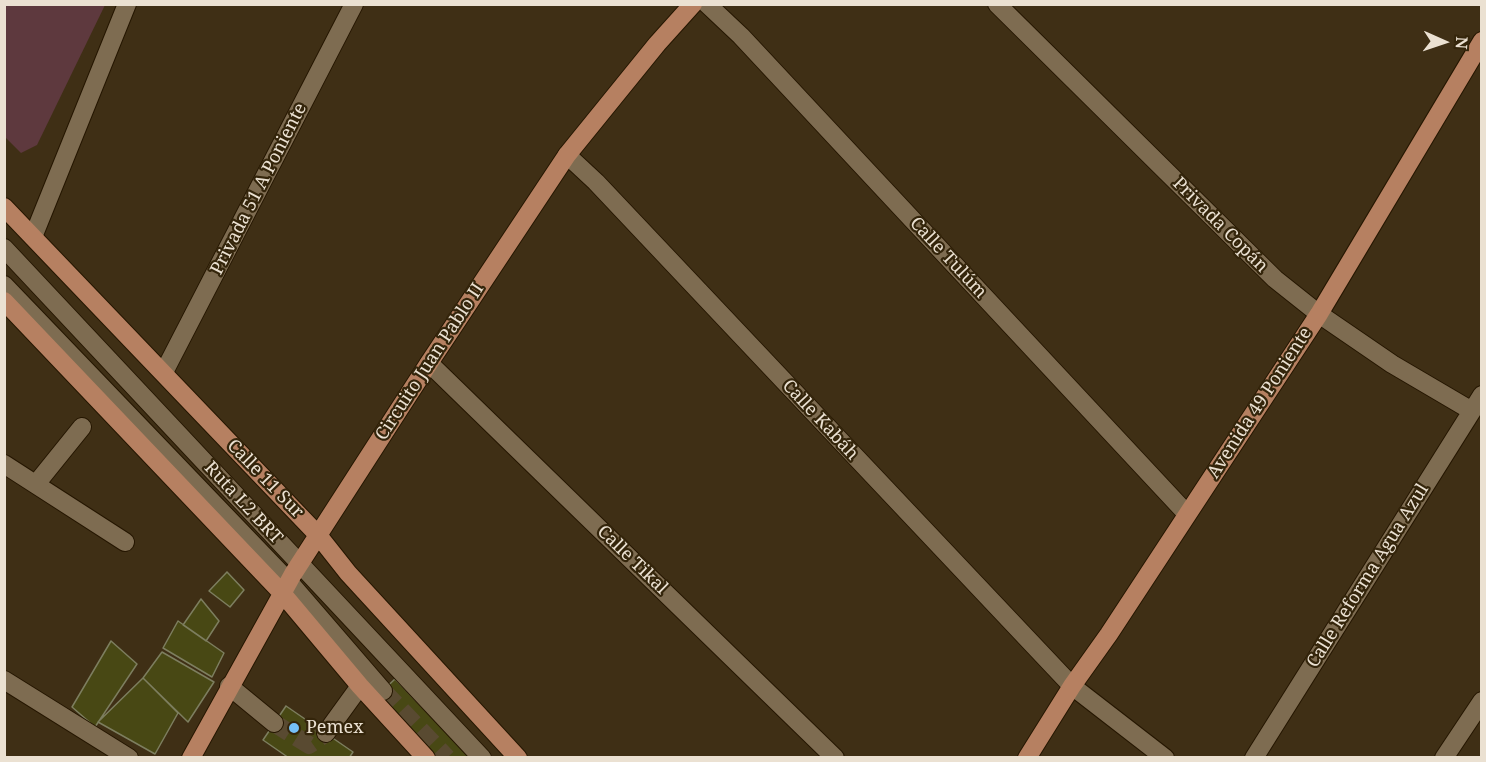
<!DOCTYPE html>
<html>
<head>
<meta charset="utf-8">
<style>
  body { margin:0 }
  #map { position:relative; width:1486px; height:762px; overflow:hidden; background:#3f2f15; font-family:"Noto Serif",serif }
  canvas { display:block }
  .frame { position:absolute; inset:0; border:6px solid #ebe1d2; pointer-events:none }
  .north { position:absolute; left:1414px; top:12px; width:60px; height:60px; -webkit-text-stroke:4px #34250b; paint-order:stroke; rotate:93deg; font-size:16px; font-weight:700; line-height:24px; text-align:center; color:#ebe1d2 }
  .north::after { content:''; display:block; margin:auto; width:21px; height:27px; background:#ebe1d2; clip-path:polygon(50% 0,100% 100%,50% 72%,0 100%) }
</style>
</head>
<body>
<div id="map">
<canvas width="1486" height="762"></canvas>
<div class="frame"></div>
<div class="north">N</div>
</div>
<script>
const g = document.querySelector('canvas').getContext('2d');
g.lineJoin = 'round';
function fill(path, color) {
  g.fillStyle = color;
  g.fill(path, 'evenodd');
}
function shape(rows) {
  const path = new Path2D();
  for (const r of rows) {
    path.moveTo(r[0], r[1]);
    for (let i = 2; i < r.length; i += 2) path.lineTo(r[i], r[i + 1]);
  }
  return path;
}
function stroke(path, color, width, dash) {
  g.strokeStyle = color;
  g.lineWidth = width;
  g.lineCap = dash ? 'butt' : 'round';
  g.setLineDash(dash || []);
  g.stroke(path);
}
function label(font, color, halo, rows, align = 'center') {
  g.font = font + ' "Noto Serif",serif';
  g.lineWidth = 4.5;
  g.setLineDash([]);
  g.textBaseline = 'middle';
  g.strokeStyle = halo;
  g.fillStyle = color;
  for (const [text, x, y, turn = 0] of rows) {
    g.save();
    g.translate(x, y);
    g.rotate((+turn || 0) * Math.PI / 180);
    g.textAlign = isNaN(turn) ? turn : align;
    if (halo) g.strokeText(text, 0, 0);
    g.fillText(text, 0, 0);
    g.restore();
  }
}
fill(shape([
  [4,5,105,5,37,145,21,153,5,137]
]), '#5e393e');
const building = shape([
  [227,572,244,590,230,607,209,591,227,572],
  [201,599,219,621,206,641,183,625,201,599],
  [178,621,224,653,212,677,163,648,178,621],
  [111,641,137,664,95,727,72,707,111,641],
  [162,652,214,682,188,722,143,678,162,652],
  [143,678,178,713,155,754,98,722,143,678],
  [395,679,471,758,435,758,376,697,395,679],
  [286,706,353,752,349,758,289,758,263,740,286,706]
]);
fill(building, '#484814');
stroke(building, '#7d7e5f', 1.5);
stroke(shape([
  [383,691,447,758],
  [274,723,309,745,326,733]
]), '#594a31', 18, [18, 9]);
const minor = shape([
  [707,4,741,36,1187,514],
  [997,4,1275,279,1319,314,1392,364,1472,411],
  [567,155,596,182,1072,686,1165,758],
  [33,237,127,4],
  [4,248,482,758],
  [4,285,289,582,383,691],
  [429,363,835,758],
  [164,372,354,4],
  [4,464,125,542],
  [36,484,82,427],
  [4,680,129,758],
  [229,686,274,723],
  [326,733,360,686],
  [1254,758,1482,395],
  [1444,758,1482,701]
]);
const major = shape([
  [4,207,318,535,348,573,518,758],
  [4,301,282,593,360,686,426,758],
  [191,758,293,574,429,363,567,155,657,44,693,4],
  [1027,758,1072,686,1109,634,1319,314,1482,41]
]);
stroke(minor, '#251600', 20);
stroke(major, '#251600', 20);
stroke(minor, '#7e6c51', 18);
stroke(major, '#b68061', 18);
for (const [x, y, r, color] of [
  [294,728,6,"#75c0f6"]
]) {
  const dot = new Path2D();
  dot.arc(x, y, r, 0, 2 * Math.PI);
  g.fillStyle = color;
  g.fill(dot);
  stroke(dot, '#34250b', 2);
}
label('18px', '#ebe1d2', '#34250b', [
  ["Privada 51 A Poniente",259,189,-63],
  ["Privada Copán",1220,225,45],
  ["Calle Tulúm",948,258,47],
  ["Circuito Juan Pablo II",430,362,-57],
  ["Avenida 49 Poniente",1260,403,-57],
  ["Calle Kabáh",820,420,47],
  ["Calle 11 Sur",265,479,46],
  ["Ruta L2 BRT",243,503,47],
  ["Calle Tikal",632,560,44],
  ["Calle Reforma Agua Azul",1368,576,-58]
]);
label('18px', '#ebe1d2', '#34250b', [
  ["Pemex",306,728]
], 'left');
</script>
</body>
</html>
